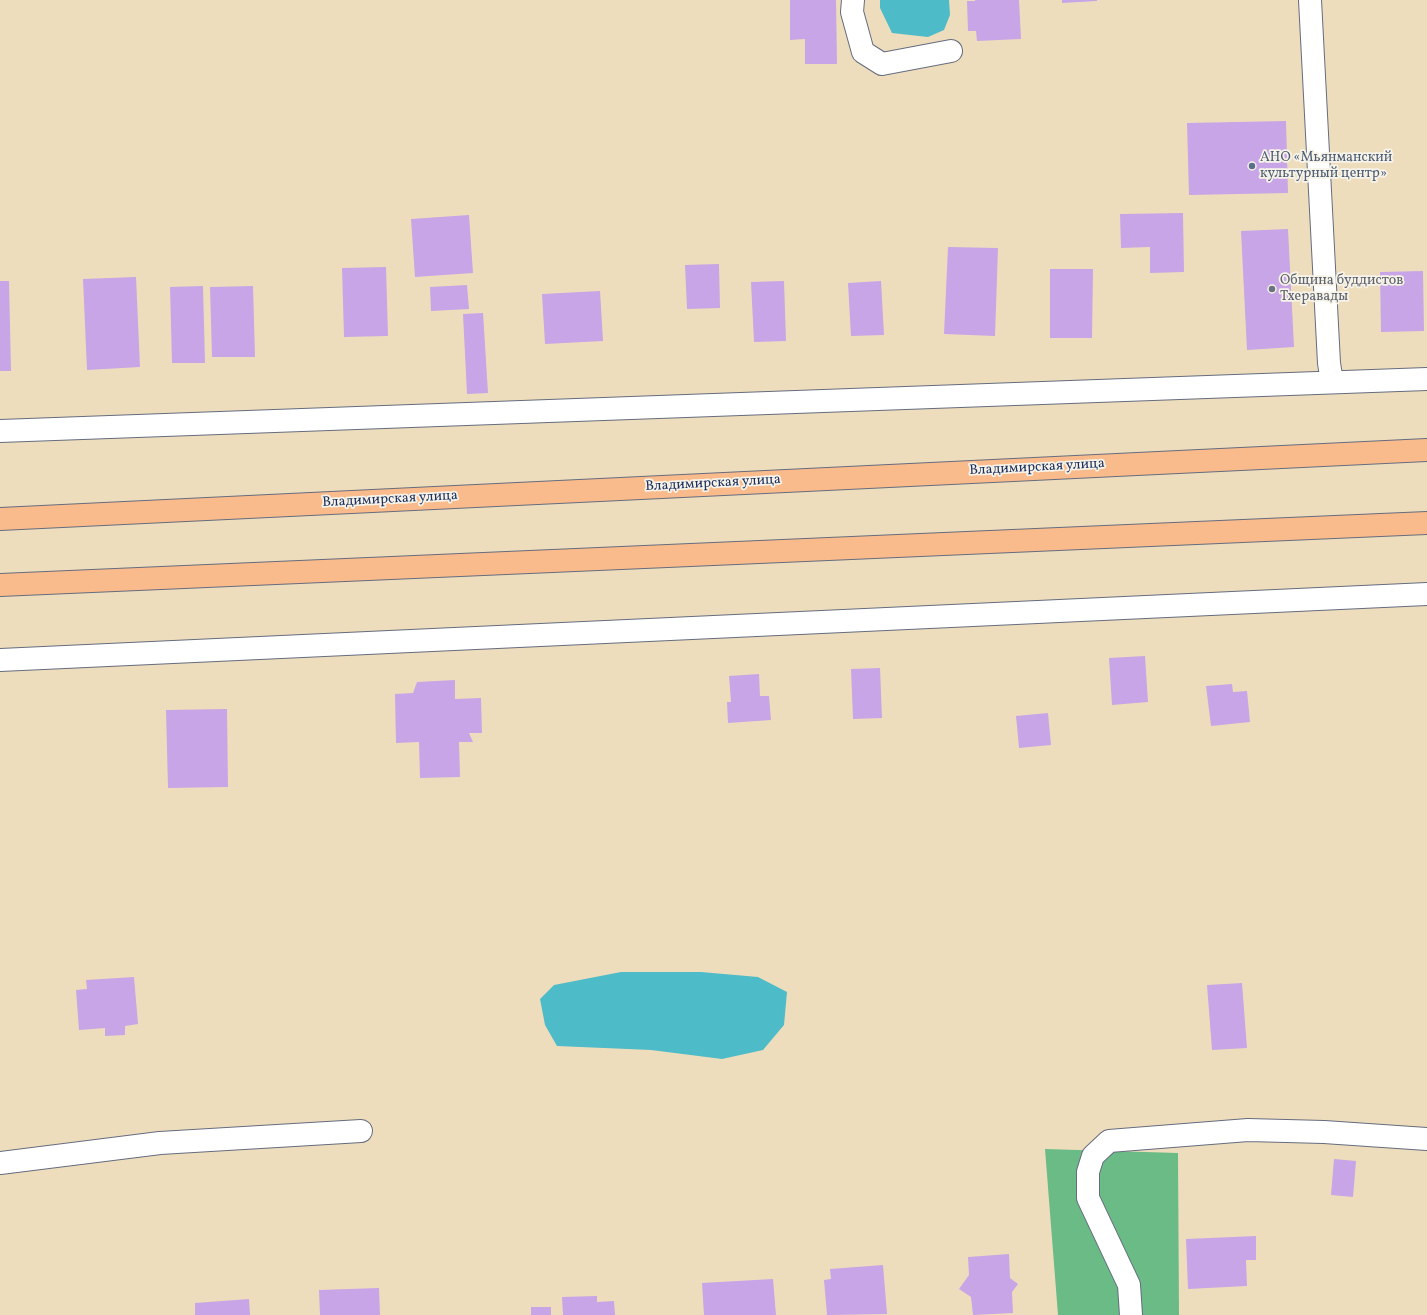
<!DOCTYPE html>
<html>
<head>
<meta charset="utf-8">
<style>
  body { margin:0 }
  canvas { display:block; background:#eeddbc }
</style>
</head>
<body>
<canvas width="1427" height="1315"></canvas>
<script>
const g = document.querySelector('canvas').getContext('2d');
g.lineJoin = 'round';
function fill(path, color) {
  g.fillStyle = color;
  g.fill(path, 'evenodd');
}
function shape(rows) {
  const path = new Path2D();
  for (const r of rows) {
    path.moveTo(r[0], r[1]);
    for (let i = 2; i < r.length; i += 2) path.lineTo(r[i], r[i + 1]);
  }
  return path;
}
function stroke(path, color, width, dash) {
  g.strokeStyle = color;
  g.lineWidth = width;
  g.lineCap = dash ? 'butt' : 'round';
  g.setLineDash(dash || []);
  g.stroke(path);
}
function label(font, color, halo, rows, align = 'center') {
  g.font = font + ' Vollkorn,serif';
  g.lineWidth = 3.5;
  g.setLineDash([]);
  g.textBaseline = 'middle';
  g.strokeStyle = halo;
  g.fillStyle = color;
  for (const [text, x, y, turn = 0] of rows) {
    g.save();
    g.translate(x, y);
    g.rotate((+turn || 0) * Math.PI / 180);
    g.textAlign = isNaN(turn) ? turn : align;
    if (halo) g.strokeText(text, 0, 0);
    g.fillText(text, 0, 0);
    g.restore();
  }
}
fill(shape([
  [1045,1149,1178,1153,1179,1315,1058,1315]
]), '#6abb86');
fill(shape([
  [880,0,949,0,950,15,944,30,928,37,892,33,880,8],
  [621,972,701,972,758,977,787,992,784,1025,763,1050,722,1059,651,1050,557,1046,545,1025,540,999,554,985]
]), '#4ebbc8');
fill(shape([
  [790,0,836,0,837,64,805,64,805,39,790,40],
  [975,0,1019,0,1021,39,977,41,976,31,968,31,967,1,975,1],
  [1062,0,1097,0,1097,1,1062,3],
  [1286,121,1288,193,1189,195,1187,123],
  [1183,213,1184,272,1150,273,1150,247,1121,248,1120,214],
  [469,215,473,273,415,277,411,219],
  [1288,229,1294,347,1247,350,1241,231],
  [948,247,998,248,995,336,944,334],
  [719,264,720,308,687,309,685,265],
  [386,267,388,336,344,337,342,268],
  [1050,269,1093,269,1092,338,1050,338],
  [1423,271,1424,331,1381,332,1380,272],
  [136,277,140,367,87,370,83,279],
  [0,281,9,281,11,371,0,371],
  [784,281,786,341,754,342,751,282],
  [881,281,884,335,851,336,848,283],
  [467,285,469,309,431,311,430,287],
  [203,286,205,363,172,363,170,287],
  [253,286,255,357,212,357,210,287],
  [600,291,603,341,545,344,542,294],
  [483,313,488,393,467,394,463,314],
  [1145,656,1148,702,1112,705,1109,658],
  [880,668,882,718,853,719,851,669],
  [759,674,760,696,769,696,771,720,728,723,727,702,731,702,729,676],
  [455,680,455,699,481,698,482,733,469,733,473,742,459,742,460,777,420,778,419,742,396,743,395,694,413,693,417,682],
  [1232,684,1233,692,1247,691,1250,722,1211,726,1206,686],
  [227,709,228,787,168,788,166,710],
  [1048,713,1051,745,1019,748,1016,716],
  [134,977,138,1024,125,1026,125,1035,105,1036,105,1028,79,1030,76,990,87,989,86,980],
  [1242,983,1247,1048,1212,1050,1207,985],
  [1334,1159,1356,1161,1353,1197,1331,1195],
  [1256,1236,1256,1260,1246,1260,1247,1286,1188,1289,1186,1239],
  [1009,1254,1010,1278,1018,1284,1012,1292,1013,1313,973,1315,971,1297,959,1289,969,1275,968,1257],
  [883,1265,887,1314,827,1315,824,1280,831,1279,830,1269],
  [773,1279,776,1315,704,1315,702,1283],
  [379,1288,380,1315,320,1315,319,1290],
  [597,1296,597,1302,614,1301,615,1315,563,1315,562,1297],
  [249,1299,250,1315,195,1315,195,1303],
  [531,1307,551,1307,551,1315,531,1315]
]), '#c8a5e6');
const minor = shape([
  [853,0,852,12,863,52,882,64,951,51],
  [1310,0,1329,363,1332,382],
  [0,431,1427,379],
  [0,660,1427,594],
  [0,1163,160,1143,361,1131],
  [1131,1315,1129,1285,1088,1198,1088,1172,1093,1156,1109,1141,1248,1130,1324,1132,1427,1139]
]);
const highway = shape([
  [0,519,1427,450],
  [0,585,1427,523]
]);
stroke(minor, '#656c7f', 24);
stroke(highway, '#656c7f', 24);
stroke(minor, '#fff', 22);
stroke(highway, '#fabb8c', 22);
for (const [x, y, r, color] of [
  [1252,166,4,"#5c6f8a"],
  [1272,289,4,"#6b7280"]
]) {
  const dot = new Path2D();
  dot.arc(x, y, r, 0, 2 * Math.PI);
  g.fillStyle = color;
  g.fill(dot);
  stroke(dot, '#f7f3e8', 1.5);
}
label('14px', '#4e5e75', '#f7f3e8', [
  ["АНО «Мьянманский",1260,158],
  ["культурный центр»",1260,174]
], 'left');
label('14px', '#5b616d', '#f7f3e8', [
  ["Община буддистов",1280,281],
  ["Тхеравады",1280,297]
], 'left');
label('14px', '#1b2f5e', '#f7f3e8', [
  ["Владимирская улица",1037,468,-3],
  ["Владимирская улица",713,484,-3],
  ["Владимирская улица",390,500,-3]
]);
</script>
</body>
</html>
